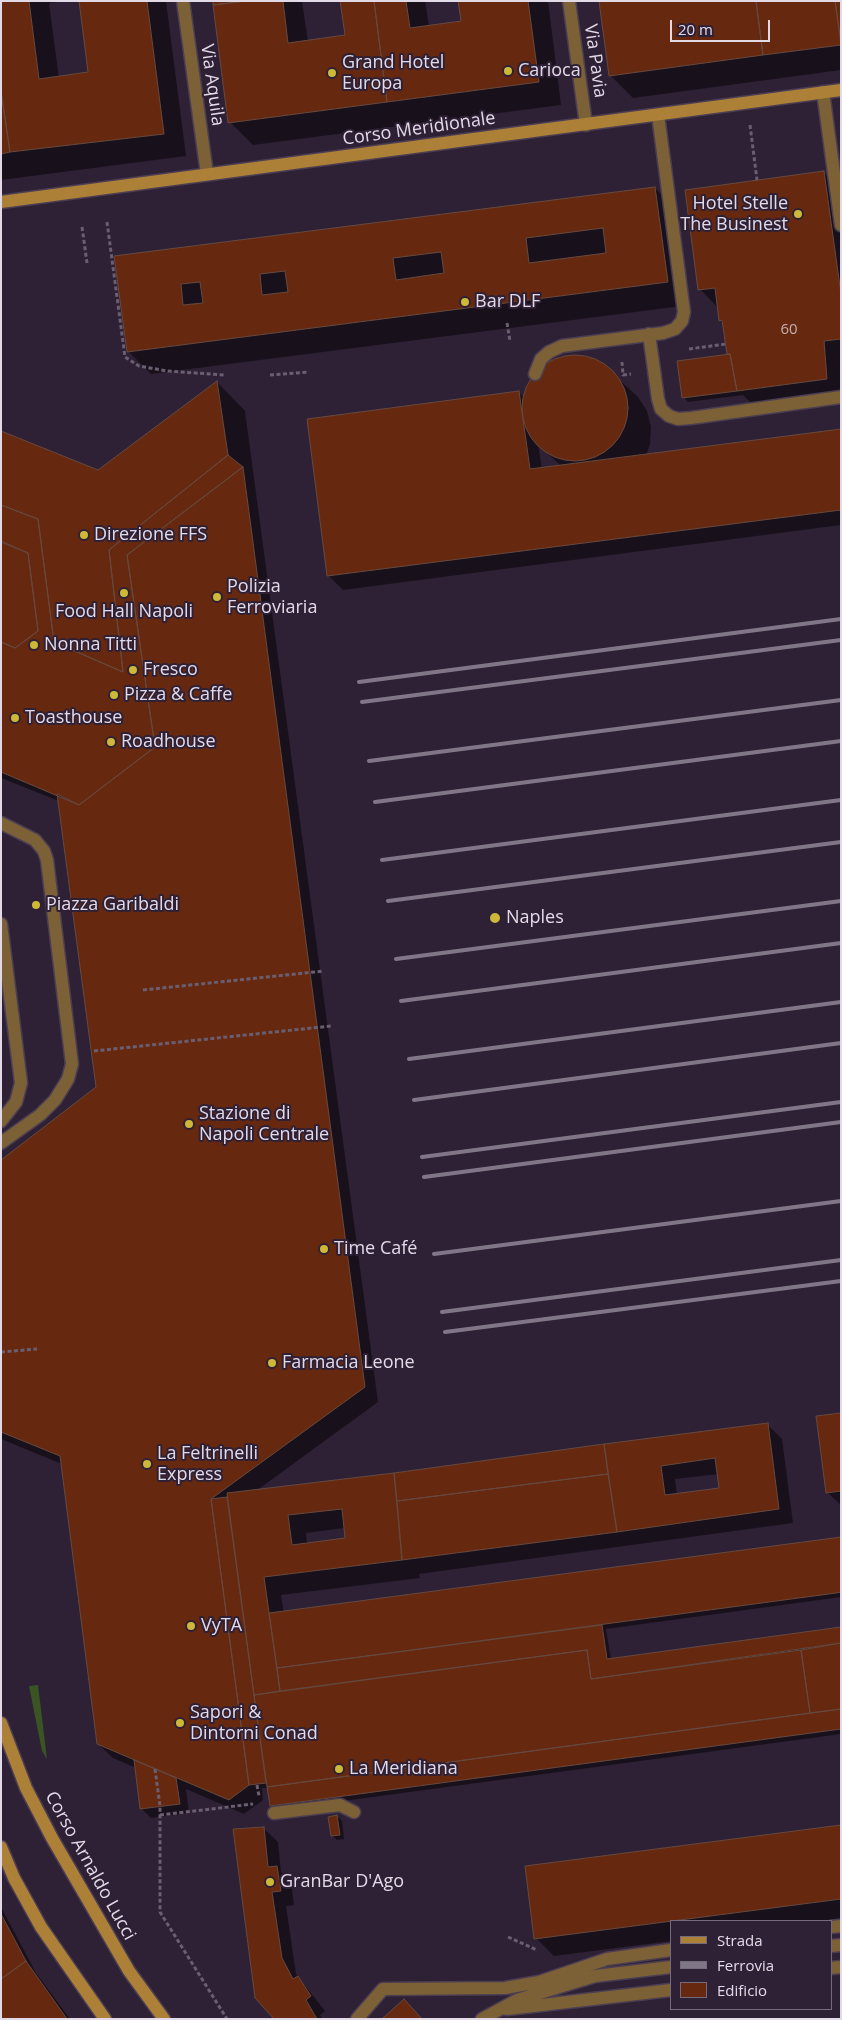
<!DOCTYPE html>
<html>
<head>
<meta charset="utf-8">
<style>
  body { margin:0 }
  #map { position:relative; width:842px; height:2020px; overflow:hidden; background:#2e2035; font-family:"Open Sans",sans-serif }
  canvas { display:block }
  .frame { position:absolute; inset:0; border:2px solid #e3dae8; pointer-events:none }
  .legend { position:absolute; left:670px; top:1920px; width:162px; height:90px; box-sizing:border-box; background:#2e2035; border:1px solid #766a7d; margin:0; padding:6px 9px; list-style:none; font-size:15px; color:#e3dae8 }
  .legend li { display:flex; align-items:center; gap:10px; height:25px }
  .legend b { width:25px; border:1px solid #766a7d }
  .scale { position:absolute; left:670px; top:20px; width:100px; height:22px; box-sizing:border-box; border:2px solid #e3dae8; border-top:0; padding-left:6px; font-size:15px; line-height:18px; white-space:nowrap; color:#e3dae8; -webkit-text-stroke:4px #2e2035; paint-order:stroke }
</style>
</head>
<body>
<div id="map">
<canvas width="842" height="2020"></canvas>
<div class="frame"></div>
<ul class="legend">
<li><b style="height:6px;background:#ad8037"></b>Strada</li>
<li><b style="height:6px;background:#817687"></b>Ferrovia</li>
<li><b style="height:14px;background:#66290f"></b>Edificio</li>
</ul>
<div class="scale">20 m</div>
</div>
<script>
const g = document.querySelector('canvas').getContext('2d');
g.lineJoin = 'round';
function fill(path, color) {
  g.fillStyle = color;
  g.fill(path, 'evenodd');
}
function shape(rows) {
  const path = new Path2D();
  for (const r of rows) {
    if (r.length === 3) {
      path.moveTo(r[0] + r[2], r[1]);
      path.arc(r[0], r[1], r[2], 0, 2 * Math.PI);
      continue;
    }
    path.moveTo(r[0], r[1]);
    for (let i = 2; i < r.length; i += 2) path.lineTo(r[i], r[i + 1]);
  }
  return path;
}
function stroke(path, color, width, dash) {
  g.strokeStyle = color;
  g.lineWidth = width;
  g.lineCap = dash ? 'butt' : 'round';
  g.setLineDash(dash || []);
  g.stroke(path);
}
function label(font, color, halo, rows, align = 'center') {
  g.font = font + ' "Open Sans",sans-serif';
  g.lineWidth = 4;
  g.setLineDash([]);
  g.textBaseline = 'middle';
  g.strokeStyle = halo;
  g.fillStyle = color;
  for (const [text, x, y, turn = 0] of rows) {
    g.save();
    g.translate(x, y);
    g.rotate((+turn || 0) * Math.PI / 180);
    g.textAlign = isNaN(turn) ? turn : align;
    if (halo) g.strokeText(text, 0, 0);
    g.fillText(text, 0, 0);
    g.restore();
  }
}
fill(shape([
  [38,1685,47,1759,42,1751,29,1686]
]), '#3a5424');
fill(shape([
  [1,1,64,1,49,3,59,78,89,73,80,1,166,1,186,156,1,180],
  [214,1,302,1,308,42,346,36,341,1,425,1,429,26,462,22,459,1,548,1,561,105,253,145,230,122],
  [600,1,841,1,841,70,633,98,610,75],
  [824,172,841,190,841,402,761,413,743,395,688,402,684,397,728,355,724,324,720,320,719,309,700,289],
  [655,188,678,211,690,305,151,374,128,351,116,257],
  [566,357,584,357,601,363,638,397,647,411,651,427,650,444,646,456,841,430,841,525,343,590,329,576,519,393,525,398,526,390,536,374,549,363],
  [538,444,561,466,542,469],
  [217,382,245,411,378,1402,256,1491,767,1424,782,1439,793,1523,419,1574,420,1578,281,1595,284,1613,841,1539,841,1597,606,1629,611,1660,841,1629,841,1734,276,1810,271,1806,269,1788,262,1788,263,1800,244,1814,186,1789,189,1813,151,1818,141,1808,136,1768,113,1758,98,1744,62,1464,1,1439,1,1161,97,1088,59,801,1,778,1,433,98,471],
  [719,1474,721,1489,677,1495,675,1479],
  [345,1528,347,1539,307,1544,306,1533],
  [841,1414,841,1505,827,1492],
  [337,1816,342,1821,344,1839,337,1840,332,1835],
  [841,1826,841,1918,819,1921,671,1921,671,1941,554,1956,536,1938],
  [263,1828,278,1842,281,1872,291,1882,294,1905,286,1906,296,1974,325,2011,320,2015,322,2019,276,2019],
  [1,1907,36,1973,70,2019,1,2019]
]), '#0007');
const building = shape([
  [1,1,29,1,39,79,88,72,79,1,147,1,164,134,10,152,1,91,1,1],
  [213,1,246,1,213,5,213,1],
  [246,1,283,1,288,43,345,35,340,1,374,1,387,102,228,123,213,5,246,1],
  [374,1,406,1,410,28,461,21,458,1,528,1,539,82,387,102,374,1],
  [599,1,756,1,763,55,609,76,599,1],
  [756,1,835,1,841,45,763,55,756,1],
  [835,1,841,1,841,41,835,1],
  [1,91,10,152,1,154,1,91],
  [824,171,841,294,841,339,824,341,827,379,737,391,730,354,727,354,722,320,719,321,715,288,698,290,685,190,824,171],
  [655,187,668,282,127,352,114,256,655,187],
  [603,228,606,253,529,263,526,238,603,228],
  [441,252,444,273,396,280,393,258,441,252],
  [285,271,288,292,262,295,260,274,285,271],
  [200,282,203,303,183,305,181,284,200,282],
  [730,354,737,391,682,398,677,361,730,354],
  [575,408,53],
  [217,381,228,455,109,550,123,672,54,642,38,519,1,505,1,431,98,470,217,381],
  [519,391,530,469,841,429,841,510,327,576,307,419,519,391],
  [228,455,243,467,127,555,155,747,79,805,1,772,1,642,15,648,38,631,28,553,1,542,1,505,38,519,54,642,123,672,109,550,228,455],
  [243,467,365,1387,211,1499,249,1785,229,1800,97,1744,60,1456,1,1432,1,1160,96,1087,57,794,79,805,155,747,127,555,243,467],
  [1,541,28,553,38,631,15,648,1,642,1,541],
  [841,1413,841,1491,826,1493,816,1416,841,1413],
  [768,1423,779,1509,617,1532,604,1444,768,1423],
  [715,1458,719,1488,665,1495,661,1466,715,1458],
  [604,1444,608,1474,397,1501,394,1473,604,1444],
  [394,1473,402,1560,264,1577,280,1691,254,1695,227,1493,394,1473],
  [342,1509,345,1538,292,1545,288,1515,342,1509],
  [608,1474,617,1532,402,1560,397,1501,608,1474],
  [227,1497,266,1783,249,1785,211,1499,227,1497],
  [841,1537,841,1592,836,1593,277,1668,269,1613,841,1537],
  [602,1625,607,1659,841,1627,841,1643,591,1679,587,1650,280,1691,277,1668,602,1625],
  [841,1643,841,1709,810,1713,801,1650,841,1643],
  [587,1650,591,1679,801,1650,810,1713,267,1787,254,1695,587,1650],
  [841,1709,841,1729,270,1806,267,1787,841,1709],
  [134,1760,176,1778,180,1804,140,1809,134,1760],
  [337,1815,340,1835,331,1836,328,1817,337,1815],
  [841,1825,841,1899,534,1939,525,1866,841,1825],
  [264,1827,268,1867,277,1866,281,1891,272,1892,282,1958,293,1979,298,1976,311,1996,306,2000,317,2019,274,2019,255,1998,233,1829,264,1827],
  [1,1914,26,1961,1,1979,1,1914],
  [26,1961,67,2019,1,2019,1,1979,26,1961],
  [404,1999,422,2019,382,2019,404,1999]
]);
fill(building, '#66290f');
stroke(building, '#66493f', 1);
const service = shape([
  [823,92,841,225],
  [649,334,658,399,661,409,669,416,678,419,691,418,841,397],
  [535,374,541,359,549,352,562,346,663,333,675,329,682,321,684,312,658,115],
  [1,823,35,840,44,851,47,860,72,1064,68,1079,55,1100,40,1115,1,1143],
  [1,924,21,1083,16,1102,1,1121],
  [274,1813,340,1805,354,1812],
  [831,1927,841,1926],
  [831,1946,841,1945],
  [831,1968,841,1967],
  [507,2009,671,1990],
  [357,2019,383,1989,505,1988,539,1982,607,1959,671,1950],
  [482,2019,517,2000,595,1976,671,1967]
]);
const minor = shape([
  [183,1,207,174],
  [569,1,586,125]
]);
const secondary = shape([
  [1,202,841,90],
  [1,1723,26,1788,52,1838,129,1971,164,2019],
  [1,1847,14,1878,41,1927,105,2019]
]);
stroke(service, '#4b3e52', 15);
stroke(minor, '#4b3e52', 15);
stroke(secondary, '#4b3e52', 15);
stroke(shape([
  [750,125,757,180],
  [107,222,125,357,139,366,167,371,224,375],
  [82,227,87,263],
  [507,323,510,341],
  [689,349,726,344],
  [622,362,623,375,631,374],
  [270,375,309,372],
  [143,990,324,971],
  [94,1051,331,1026],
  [1,1352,37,1349],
  [155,1769,160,1806,160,1912,227,2019],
  [257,1785,259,1796],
  [160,1815,253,1804],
  [508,1937,537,1950]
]), '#6a5e70', 3, [4, 2.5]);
stroke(service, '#7c6036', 12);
stroke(minor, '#7c6036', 12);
stroke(secondary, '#ad8037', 12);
stroke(shape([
  [359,682,841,619],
  [362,702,841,640],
  [369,761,841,700],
  [375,802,841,741],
  [382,860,841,800],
  [388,901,841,842],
  [396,959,841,901],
  [401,1001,841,943],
  [409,1059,841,1002],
  [414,1100,841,1043],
  [422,1157,841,1102],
  [424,1177,841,1122],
  [434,1254,841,1201],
  [442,1312,841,1260],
  [445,1332,841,1281]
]), '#817687', 4);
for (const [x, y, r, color] of [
  [508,71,5,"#ceb837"],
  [332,73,5,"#ceb837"],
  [798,214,5,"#ceb837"],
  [465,302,5,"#ceb837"],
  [84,535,5,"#ceb837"],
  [124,593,5,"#ceb837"],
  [217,597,5,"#ceb837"],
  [34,645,5,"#ceb837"],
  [133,670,5,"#ceb837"],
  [114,695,5,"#ceb837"],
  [15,718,5,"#ceb837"],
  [111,742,5,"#ceb837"],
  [36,905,5,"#ceb837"],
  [495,918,6,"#ceb837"],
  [189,1124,5,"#ceb837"],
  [324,1249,5,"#ceb837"],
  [272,1363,5,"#ceb837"],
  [147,1464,5,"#ceb837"],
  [191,1626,5,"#ceb837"],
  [180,1723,5,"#ceb837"],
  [339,1769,5,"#ceb837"],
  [270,1882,5,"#ceb837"]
]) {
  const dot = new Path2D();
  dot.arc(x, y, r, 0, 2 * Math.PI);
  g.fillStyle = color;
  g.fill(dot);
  stroke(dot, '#2e2035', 2);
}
label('15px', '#c4aeb2', null, [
  ["60",789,330]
]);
label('18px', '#e3dae8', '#2e2035', [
  ["Via Pavia",595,61,82],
  ["Via Aquila",212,85,82],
  ["Corso Meridionale",419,129,-8],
  ["Corso Arnaldo Lucci",90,1866,61]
]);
label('18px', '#e3dae8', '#2e2035', [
  ["Grand Hotel",342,63],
  ["Europa",342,84],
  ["Carioca",518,71],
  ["Hotel Stelle",788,204,"right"],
  ["The Businest",788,225,"right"],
  ["Bar DLF",475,302],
  ["Direzione FFS",94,535],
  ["Polizia",227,587],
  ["Ferroviaria",227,608],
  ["Food Hall Napoli",124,612,"center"],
  ["Nonna Titti",44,645],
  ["Fresco",143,670],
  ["Pizza & Caffe",124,695],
  ["Toasthouse",25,718],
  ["Roadhouse",121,742],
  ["Piazza Garibaldi",46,905],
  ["Naples",506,918],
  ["Stazione di",199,1114],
  ["Napoli Centrale",199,1135],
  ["Time Café",334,1249],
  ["Farmacia Leone",282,1363],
  ["La Feltrinelli",157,1454],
  ["Express",157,1475],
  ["VyTA",201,1626],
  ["Sapori &",190,1713],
  ["Dintorni Conad",190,1734],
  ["La Meridiana",349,1769],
  ["GranBar D'Ago",280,1882]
], 'left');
</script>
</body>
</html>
